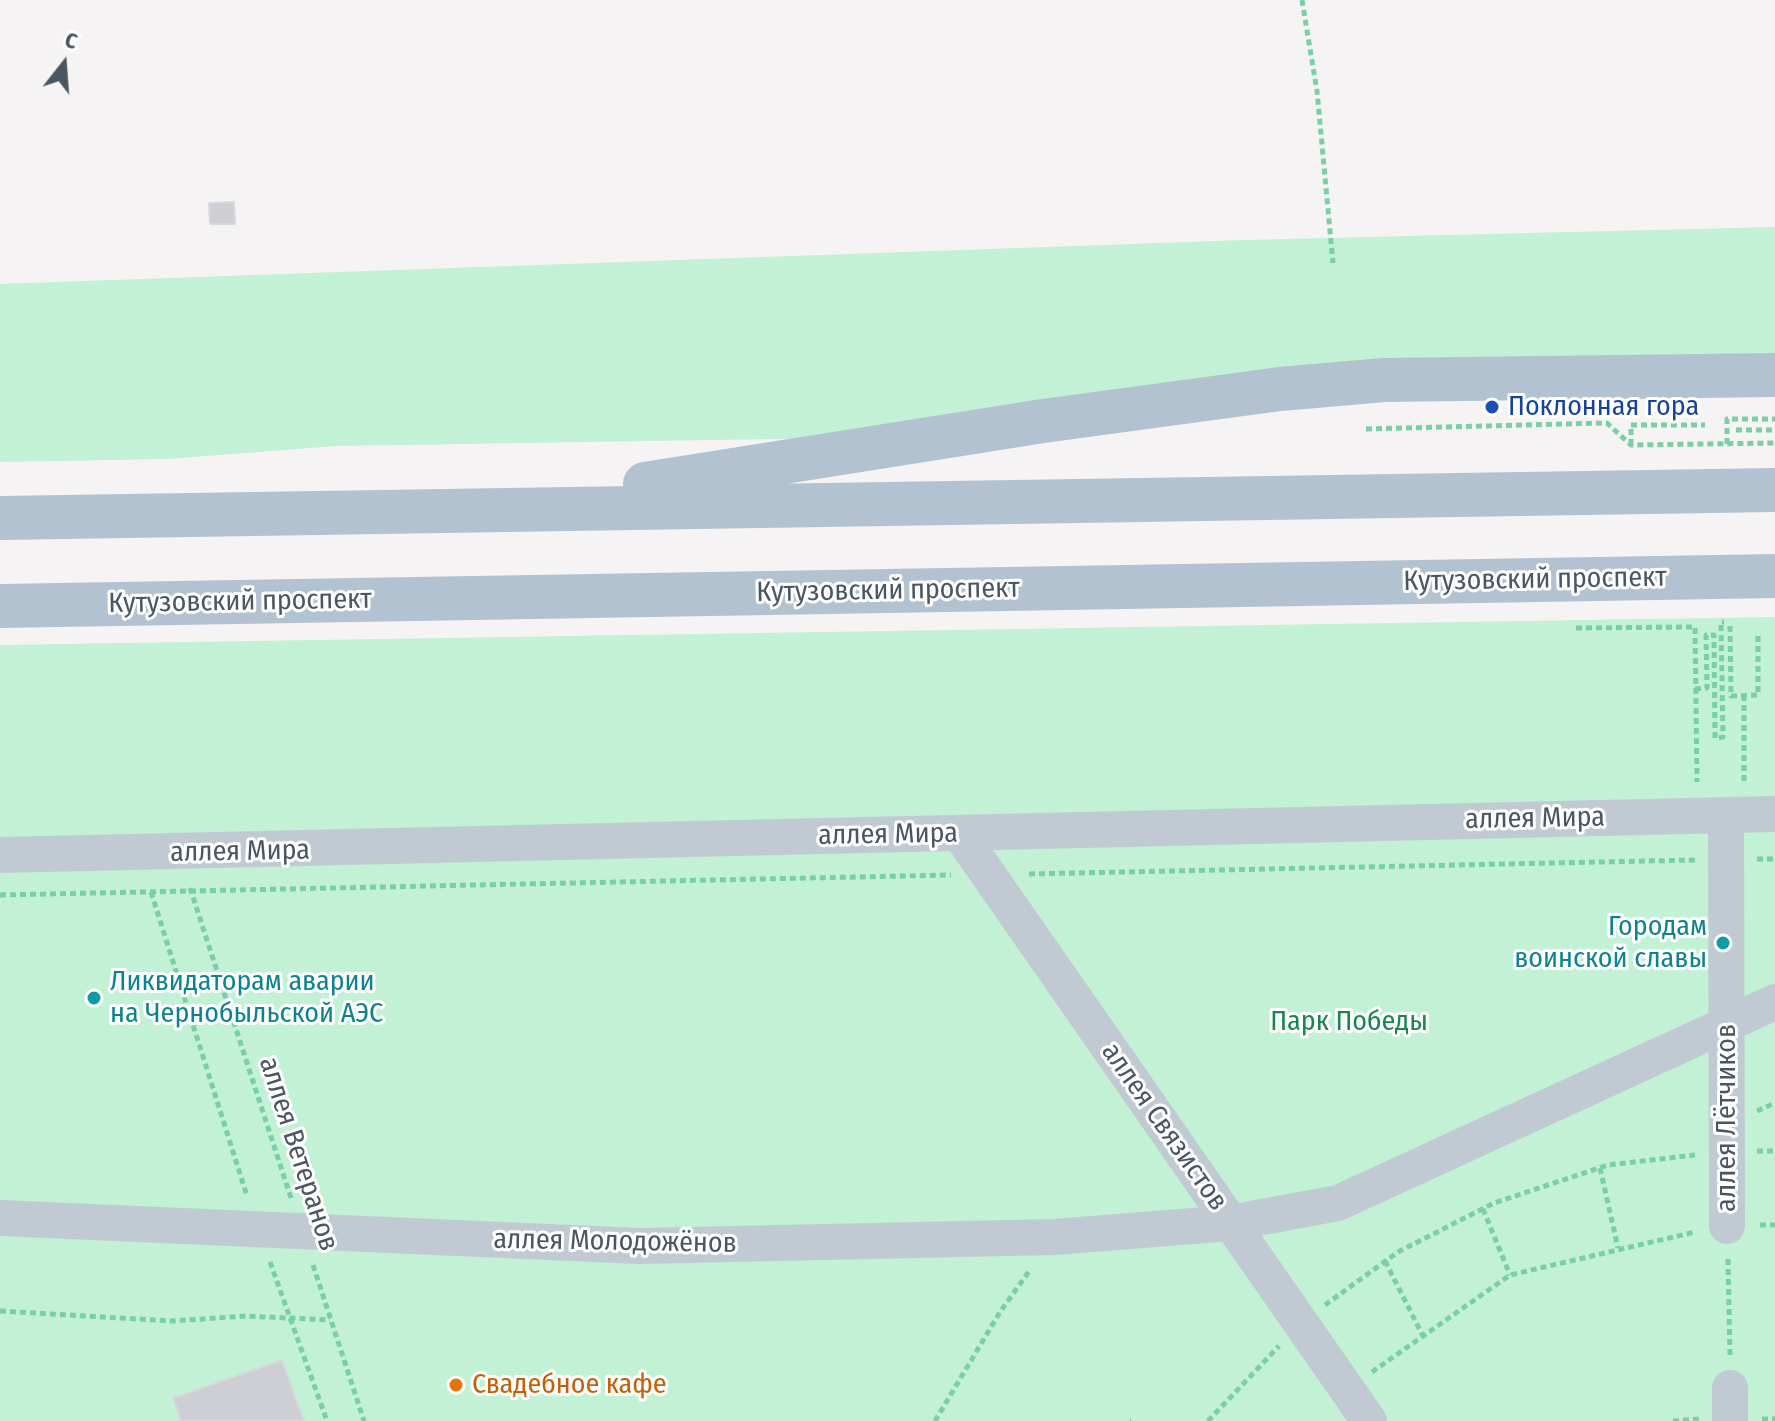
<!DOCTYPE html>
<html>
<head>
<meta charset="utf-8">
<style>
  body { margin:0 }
  #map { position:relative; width:1775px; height:1421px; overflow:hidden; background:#f5f3f3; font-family:"Fira Sans Condensed",sans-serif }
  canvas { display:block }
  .north { position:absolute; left:24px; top:24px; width:80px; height:80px; -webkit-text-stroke:6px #fff; paint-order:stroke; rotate:17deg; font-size:22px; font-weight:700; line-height:32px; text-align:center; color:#4a5661 }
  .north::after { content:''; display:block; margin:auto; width:28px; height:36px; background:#4a5661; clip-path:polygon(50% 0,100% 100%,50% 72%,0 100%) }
</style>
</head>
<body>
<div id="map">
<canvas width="1775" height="1421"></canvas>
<div class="north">С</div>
</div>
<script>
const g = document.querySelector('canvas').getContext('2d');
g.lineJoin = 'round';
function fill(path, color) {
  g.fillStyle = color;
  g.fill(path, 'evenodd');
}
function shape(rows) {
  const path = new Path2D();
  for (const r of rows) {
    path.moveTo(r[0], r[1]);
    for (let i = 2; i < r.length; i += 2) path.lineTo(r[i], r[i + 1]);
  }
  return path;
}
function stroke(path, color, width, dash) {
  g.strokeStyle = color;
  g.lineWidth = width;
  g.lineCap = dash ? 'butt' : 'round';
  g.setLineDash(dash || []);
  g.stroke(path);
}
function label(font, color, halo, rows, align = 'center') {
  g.font = font + ' "Fira Sans Condensed",sans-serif';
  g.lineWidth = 6;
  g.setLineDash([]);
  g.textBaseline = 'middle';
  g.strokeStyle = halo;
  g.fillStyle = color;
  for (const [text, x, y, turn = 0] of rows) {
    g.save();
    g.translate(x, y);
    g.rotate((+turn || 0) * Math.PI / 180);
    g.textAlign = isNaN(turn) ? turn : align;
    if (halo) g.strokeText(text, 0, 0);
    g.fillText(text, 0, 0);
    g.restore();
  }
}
fill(shape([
  [1775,227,1775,354,836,438,336,446,167,459,0,462,0,284,1245,240],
  [1775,617,1775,1421,0,1421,0,645]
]), '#c3f1d5');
const building = shape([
  [234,202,235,224,210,224,209,203,234,202],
  [282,1360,304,1421,181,1421,173,1398,282,1360]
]);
fill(building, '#cdcfd5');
stroke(building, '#d7d9de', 2);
stroke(shape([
  [1302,0,1317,91,1333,263],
  [1366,429,1607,423,1631,445,1775,443],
  [1736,430,1775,430],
  [1727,444,1727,419,1775,419],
  [1631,445,1631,425,1705,425],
  [1730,626,1731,696,1758,695,1758,632],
  [1576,628,1695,627,1697,782],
  [1695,689,1707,688,1706,635,1714,635,1715,738,1723,737,1721,622,1724,622],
  [1744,695,1744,782],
  [1757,859,1775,859],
  [1029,874,1695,860],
  [190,888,291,1198],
  [151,892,247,1196],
  [0,895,951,875],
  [1757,1111,1775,1103],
  [1757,1151,1775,1151],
  [1600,1168,1618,1248],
  [1483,1209,1510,1275],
  [1760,1225,1775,1225],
  [1728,1259,1730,1357],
  [1385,1261,1423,1336],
  [270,1262,327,1421],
  [313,1265,364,1421],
  [1325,1305,1398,1252,1494,1203,1608,1165,1695,1155],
  [0,1311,172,1321,246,1316,330,1320],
  [1372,1372,1510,1275,1695,1232],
  [1762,1419,1775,1419],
  [935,1421,1000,1312,1030,1270],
  [1130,1421,1131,1421],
  [1208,1421,1279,1346],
  [1673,1421,1700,1419]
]), '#7ad0a6', 5, [6, 4]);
stroke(shape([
  [1726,815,1727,1226],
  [960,834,1369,1421],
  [0,855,1775,814],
  [0,1218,640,1246,1055,1237,1230,1223,1338,1203,1775,1002],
  [1730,1421,1730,1388]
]), '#c1cad2', 36);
stroke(shape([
  [645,484,1043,421,1280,389,1384,380,1775,375],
  [0,518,1775,490],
  [0,606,1775,576]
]), '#b3c2d1', 44);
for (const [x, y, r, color] of [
  [1492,407,8,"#1a4fb4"],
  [1723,943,8,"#0f9aa8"],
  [94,998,8,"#0f9aa8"],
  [456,1385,8,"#e8710a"]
]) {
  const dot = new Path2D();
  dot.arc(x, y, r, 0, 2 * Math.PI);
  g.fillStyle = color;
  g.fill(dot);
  stroke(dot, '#fff', 3);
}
label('28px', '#164399', '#fff', [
  ["Поклонная гора",1508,407]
], 'left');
label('28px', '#4a5661', '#fff', [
  ["Кутузовский проспект",1535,580,-1],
  ["Кутузовский проспект",888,591,-1],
  ["Кутузовский проспект",240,602,-1],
  ["аллея Мира",1535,819,-1],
  ["аллея Мира",888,835,-1],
  ["аллея Мира",240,852,-1],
  ["аллея Лётчиков",1727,1118,-90],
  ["аллея Связистов",1164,1127,55],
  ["аллея Ветеранов",298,1154,72],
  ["аллея Молодожёнов",615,1242,1]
]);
label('28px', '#0d838f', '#fff', [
  ["Городам",1707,927],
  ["воинской славы",1707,959],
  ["Ликвидаторам аварии",110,982,"left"],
  ["на Чернобыльской АЭС",110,1014,"left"]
], 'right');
label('28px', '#17864f', '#fff', [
  ["Парк Победы",1349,1022]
]);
label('28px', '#c56008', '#fff', [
  ["Свадебное кафе",472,1385]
], 'left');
</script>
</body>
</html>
